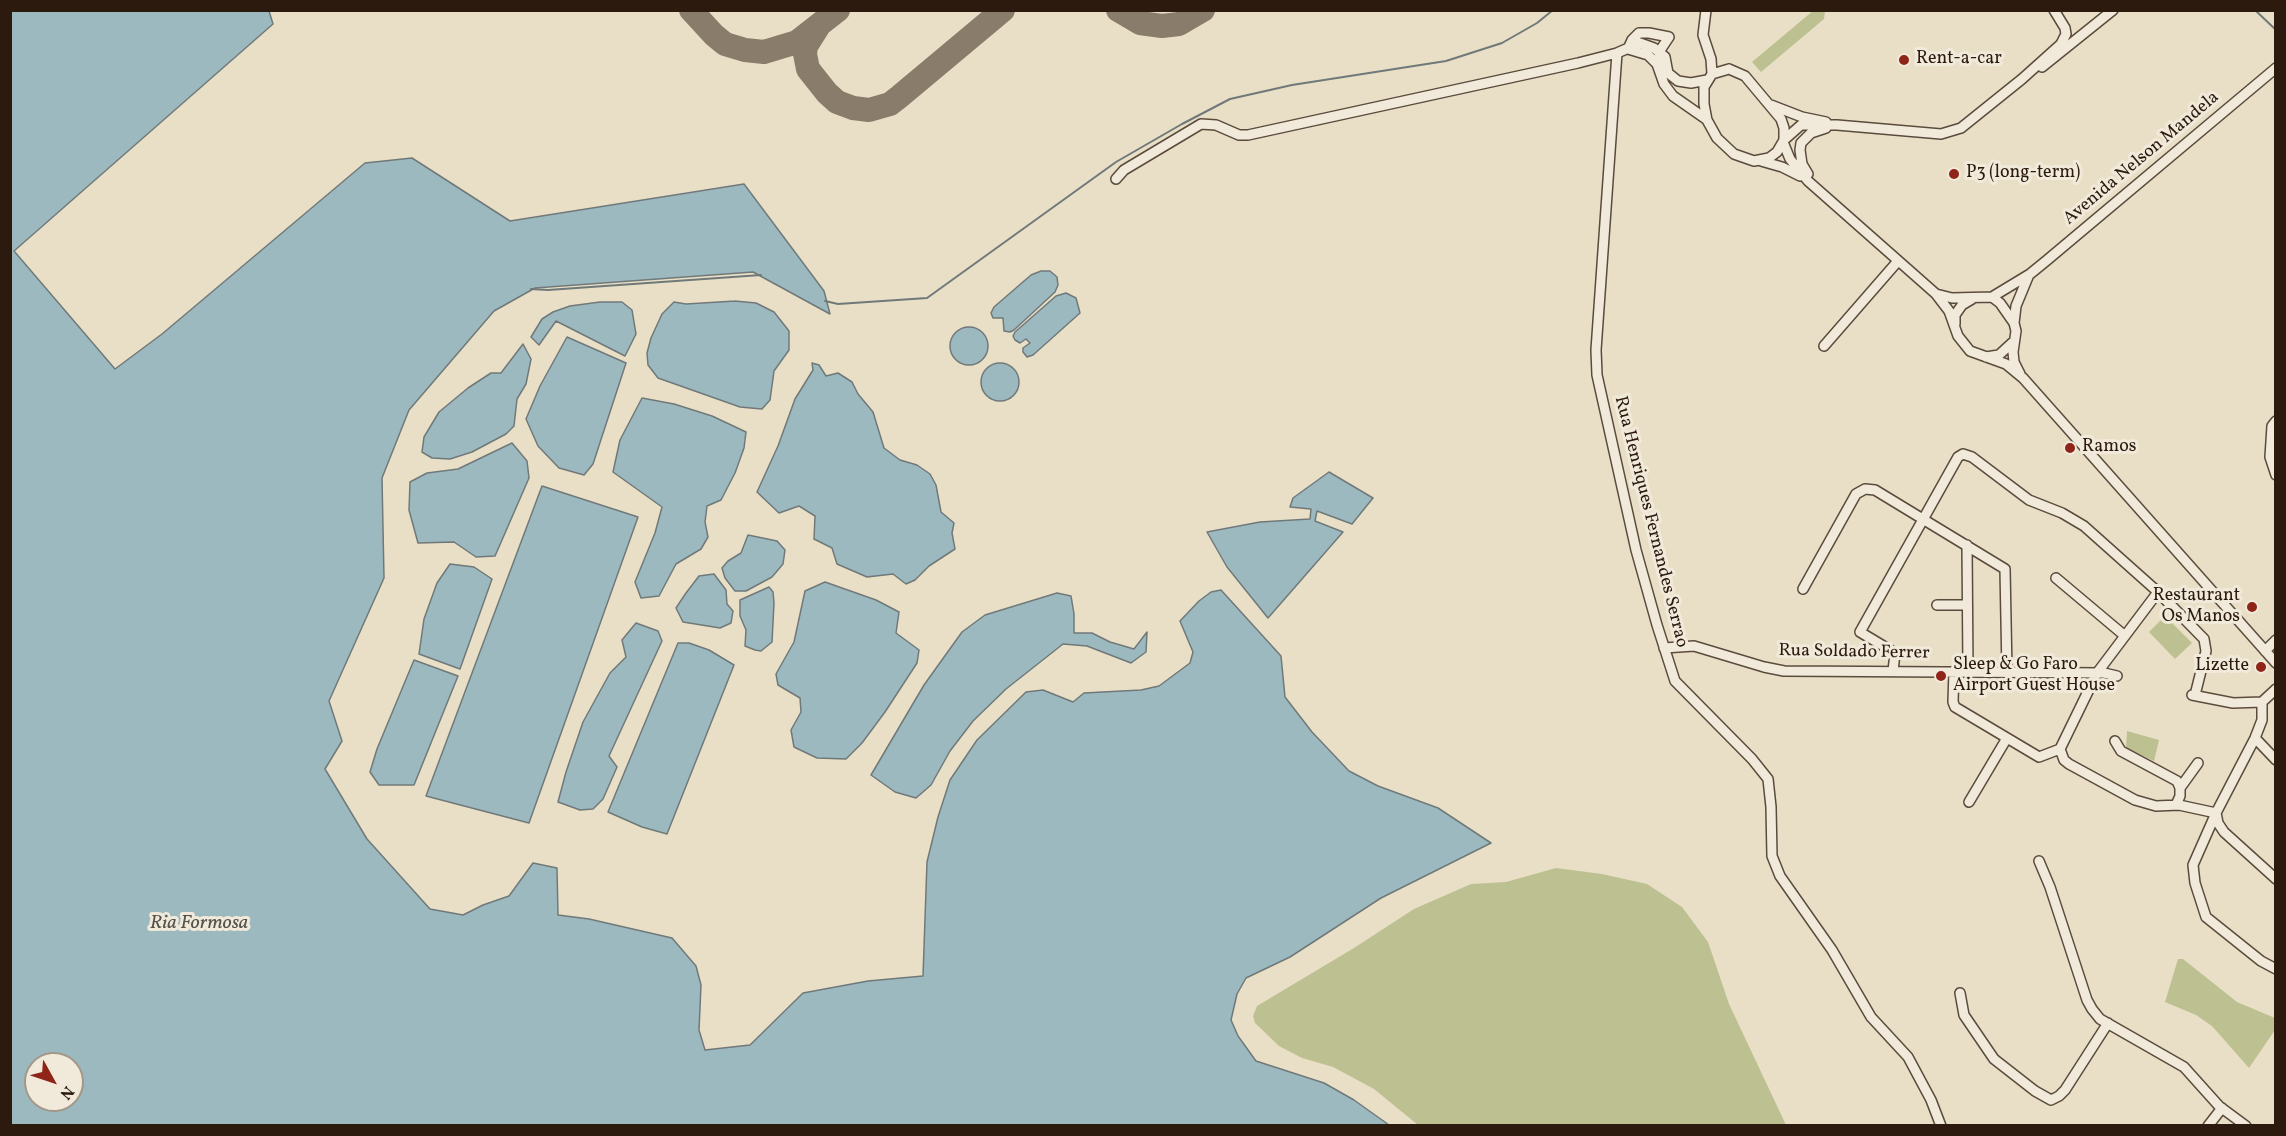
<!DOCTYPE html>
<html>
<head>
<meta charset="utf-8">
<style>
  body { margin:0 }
  #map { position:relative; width:2286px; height:1136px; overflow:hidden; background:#e9dfc6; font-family:Vollkorn,serif }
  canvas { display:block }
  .frame { position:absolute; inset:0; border:12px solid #2c1a0f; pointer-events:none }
  .north { position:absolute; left:24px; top:1052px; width:60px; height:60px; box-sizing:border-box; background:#f1eada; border:2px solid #a29789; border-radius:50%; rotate:130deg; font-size:16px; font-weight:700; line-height:24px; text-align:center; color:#2c1a0f }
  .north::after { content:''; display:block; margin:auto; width:21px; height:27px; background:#8f2418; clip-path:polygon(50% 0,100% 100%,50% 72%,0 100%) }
</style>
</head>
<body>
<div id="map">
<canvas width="2286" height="1136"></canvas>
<div class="frame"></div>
<div class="north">N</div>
</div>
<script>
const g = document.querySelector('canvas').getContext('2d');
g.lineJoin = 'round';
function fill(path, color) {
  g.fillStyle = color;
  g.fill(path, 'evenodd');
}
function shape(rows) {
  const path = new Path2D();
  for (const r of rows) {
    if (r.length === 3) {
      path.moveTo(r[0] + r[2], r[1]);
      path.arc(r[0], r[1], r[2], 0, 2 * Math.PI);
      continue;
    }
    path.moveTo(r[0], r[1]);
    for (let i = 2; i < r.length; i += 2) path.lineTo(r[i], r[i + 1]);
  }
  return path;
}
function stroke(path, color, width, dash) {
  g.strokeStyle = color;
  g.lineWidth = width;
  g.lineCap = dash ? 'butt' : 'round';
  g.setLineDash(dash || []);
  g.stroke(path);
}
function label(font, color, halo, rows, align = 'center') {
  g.font = font + ' Vollkorn,serif';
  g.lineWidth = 6;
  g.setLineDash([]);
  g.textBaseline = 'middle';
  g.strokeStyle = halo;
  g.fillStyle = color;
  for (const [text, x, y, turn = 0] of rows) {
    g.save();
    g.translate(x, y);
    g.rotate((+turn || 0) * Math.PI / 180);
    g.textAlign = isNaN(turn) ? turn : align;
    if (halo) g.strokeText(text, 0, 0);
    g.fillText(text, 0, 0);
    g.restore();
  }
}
fill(shape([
  [1814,10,1825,11,1824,19,1761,72,1752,62],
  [2165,616,2192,643,2175,659,2149,632],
  [2127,731,2159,740,2154,761,2126,748],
  [1556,868,1602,874,1647,884,1682,907,1708,942,1729,1004,1786,1125,1418,1125,1374,1089,1333,1067,1302,1058,1279,1046,1255,1023,1253,1016,1257,1006,1354,948,1414,909,1471,884,1506,882],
  [2178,959,2183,959,2237,1002,2275,1018,2275,1030,2249,1068,2212,1026,2196,1015,2165,1002]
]), '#bdc091');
const water = shape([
  [10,11,269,11,273,24,14,251,115,369,162,334,365,163,412,158,510,221,744,184,824,291,830,314,753,272,535,288,494,311,409,410,382,478,384,578,329,701,342,741,325,769,367,839,430,909,463,915,483,905,509,896,533,863,557,868,558,915,589,919,672,938,696,966,701,985,699,1030,705,1050,750,1045,803,993,868,981,923,976,927,862,938,817,950,780,977,740,1026,692,1043,690,1073,702,1084,693,1141,690,1159,686,1190,663,1193,652,1180,621,1199,601,1211,592,1221,590,1281,656,1285,697,1312,732,1349,771,1378,786,1438,808,1491,843,1381,898,1290,957,1246,978,1237,994,1231,1020,1238,1036,1256,1061,1324,1083,1354,1100,1389,1125,11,1125,10,11],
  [36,1064,72,1064,72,1100,36,1100,36,1064],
  [1041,271,1050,271,1057,277,1058,285,1055,292,1014,330,1010,332,1004,331,1003,318,993,318,991,313,994,307,1031,275,1041,271],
  [1066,293,1076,298,1080,313,1033,355,1027,357,1023,352,1023,348,1030,343,1026,339,1020,343,1015,340,1013,336,1015,332,1056,296,1066,293],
  [735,301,756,303,774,312,789,331,789,350,774,371,770,400,762,409,740,407,658,378,648,365,647,353,651,338,662,314,674,302,686,304,735,301],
  [600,302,622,302,632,310,636,334,625,356,556,321,539,345,531,337,542,319,553,312,570,306,600,302],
  [969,346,19],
  [567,337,626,363,593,464,584,475,559,468,538,446,526,419,540,386,567,337],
  [523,344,531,359,526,384,517,399,514,426,506,434,472,452,450,459,432,458,422,452,424,437,439,412,468,388,491,373,501,373,523,344],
  [812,363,819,365,826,376,838,373,852,382,858,394,873,412,884,448,900,460,917,465,930,474,936,485,941,512,954,523,952,533,955,549,929,566,915,580,906,584,893,574,867,577,837,564,832,548,814,539,815,516,799,506,779,513,757,492,778,446,795,399,813,370,812,363],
  [1000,382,19],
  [642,398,674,404,712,416,746,432,744,448,735,473,721,500,707,506,705,522,708,537,701,549,676,564,659,596,641,598,635,582,655,533,662,507,613,472,620,440,642,398],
  [512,443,527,461,529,478,495,556,476,557,454,542,418,543,409,510,410,482,427,473,458,469,512,443],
  [1329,472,1373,498,1352,524,1317,511,1315,521,1343,532,1268,618,1227,567,1207,532,1260,522,1310,519,1311,509,1290,507,1293,498,1329,472],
  [542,486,638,517,529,823,426,796,542,486],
  [748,535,777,541,785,550,783,564,772,577,746,591,735,591,725,578,722,568,728,561,741,553,748,535],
  [450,564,474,567,492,579,460,669,419,654,424,619,437,583,450,564],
  [714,574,726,590,727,604,733,611,731,623,720,628,683,622,676,608,686,593,699,576,714,574],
  [825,582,876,600,899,612,896,633,919,650,917,663,885,712,862,743,846,759,817,758,794,747,791,730,801,712,800,698,778,685,776,674,794,642,805,591,825,582],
  [769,587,773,592,774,603,772,642,761,651,755,650,745,646,746,630,740,616,740,600,769,587],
  [1057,593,1071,596,1074,614,1074,633,1092,633,1110,642,1134,649,1147,632,1146,652,1131,663,1087,646,1063,644,1006,689,973,721,950,751,931,785,916,798,895,792,871,775,924,685,962,632,985,615,1057,593],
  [636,623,658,631,662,641,609,756,617,767,603,799,593,809,580,810,558,802,566,772,583,722,610,673,626,657,622,640,636,623],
  [678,643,689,643,709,650,734,665,667,834,642,827,608,812,678,643],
  [414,660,458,676,414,785,379,785,370,772,377,749,414,660]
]);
fill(water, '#9db9c0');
stroke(water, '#707979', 1.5);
stroke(shape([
  [2255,10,2276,30],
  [531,289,548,290,761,275],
  [825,301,838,304,927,298,1116,162,1182,124,1230,99,1292,85,1446,61,1502,43,1537,23,1553,10]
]), '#707979', 2);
stroke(shape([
  [691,10,714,35,725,44,745,50,764,52,797,42,838,10],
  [1118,10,1140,23,1162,26,1179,24,1203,10],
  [818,27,806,46,805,54,808,69,827,93,837,102,853,108,869,110,890,104,899,97,1003,10]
]), '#8a7c6a', 24);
const minor = shape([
  [1706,10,1703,35,1711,59,1712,74],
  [1628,49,1632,40,1639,33,1649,33,1669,37,1661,49,1657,64,1664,84,1673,96,1706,119],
  [1628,49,1648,55,1657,64],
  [1617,53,1596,350,1597,375,1636,550,1657,625,1675,681,1752,759,1768,779,1771,807,1772,856,1780,876,1832,950,1871,1017,1908,1057,1931,1100,1941,1126],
  [2042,67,2113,10],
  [1729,69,1745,76,1781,119,1784,128,1784,140,1777,152,1769,158,1754,161,1734,154,1717,138,1707,120,1704,104,1704,87,1712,74,1729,69],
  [1771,105,1802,117,1826,122],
  [1784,140,1801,125,1837,125,1941,134,1961,128,2022,79,2061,44,2066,34,2065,28,2054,10],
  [1783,142,1790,159,1808,181,1936,294,1949,311,1958,336,1970,351,2006,364,2023,378,2276,663],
  [1761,161,1782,167,1800,176],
  [1808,174,1802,164,1800,150,1801,143,1811,133,1826,128],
  [1116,179,1124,170,1201,124,1216,125,1239,135,1248,135,1578,63,1617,53,1640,43,1654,48,1665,57,1668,73,1678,81,1691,83,1707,80],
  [1936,294,1952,298,1992,297,2000,303,2014,323,2016,331,2013,352,2014,362,2020,374],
  [1992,297,2030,274,2046,261,2276,68],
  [2014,323,2016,306,2028,277],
  [1955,324,1955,315,1962,305,1972,299],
  [1824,346,1898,261],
  [1986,357,1999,355,2012,343],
  [2276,421,2272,426,2270,457,2276,475],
  [1967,545,1968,671],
  [2056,578,2125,636],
  [1803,589,1856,494,1865,489,1875,490,2005,569,2007,672],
  [1937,605,1967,605],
  [1664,648,1694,646,1764,667,1784,671,2104,673,2117,676],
  [2265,651,2276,640],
  [1893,671,1895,653,1860,632,1958,457,1963,454,1972,457,2029,500,2062,513,2084,526,2158,592,2204,639,2206,651,2195,695],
  [1954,671,1953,702,1955,707,2039,757,2060,749],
  [2276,689,2262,702,2262,720,2255,738,2216,813,2193,865,2195,883,2206,917,2261,961,2276,969],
  [2192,695,2233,703,2262,702],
  [2255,738,2276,760],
  [2115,741,2121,751,2177,781,2180,788,2180,796,2176,805],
  [2060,749,2097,673,2158,592],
  [2060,749,2064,760,2069,764,2135,800,2156,806,2179,805,2216,813],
  [2180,788,2198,763],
  [1969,802,2007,738],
  [2216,813,2218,823,2224,832,2276,879],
  [2039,861,2050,887,2087,1000,2092,1009,2100,1019,2184,1067,2219,1106,2246,1126],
  [1960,993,1964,1015,1994,1059,2035,1091,2051,1100,2059,1096,2065,1090,2108,1023],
  [2208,1126,2222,1108]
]);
stroke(minor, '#5b4b3d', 12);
stroke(minor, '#f1eada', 9);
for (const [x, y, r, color] of [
  [1904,60,6,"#8f2418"],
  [1954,174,6,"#8f2418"],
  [2070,448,6,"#8f2418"],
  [2252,607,6,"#8f2418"],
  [2261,667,6,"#8f2418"],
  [1941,676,6,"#8f2418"]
]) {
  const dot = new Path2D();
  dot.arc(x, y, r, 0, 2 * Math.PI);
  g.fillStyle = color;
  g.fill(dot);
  stroke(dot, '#f1eada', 2);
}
label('18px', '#2c1a0f', '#f1eada', [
  ["Rent-a-car",1916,60],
  ["P3 (long-term)",1966,174],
  ["Ramos",2082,448],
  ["Restaurant",2240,597,"right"],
  ["Os Manos",2240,618,"right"],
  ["Sleep & Go Faro",1953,666],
  ["Airport Guest House",1953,687],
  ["Lizette",2249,667,"right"]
], 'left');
label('18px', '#2c1a0f', '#f1eada', [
  ["Avenida Nelson Mandela",2142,159,-40],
  ["Rua Henriques Fernandes Serrao",1650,522,76],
  ["Rua Soldado Ferrer",1854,653,1]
]);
label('italic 20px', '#54524d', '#f1eada', [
  ["Ria Formosa",199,924]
]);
</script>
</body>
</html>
